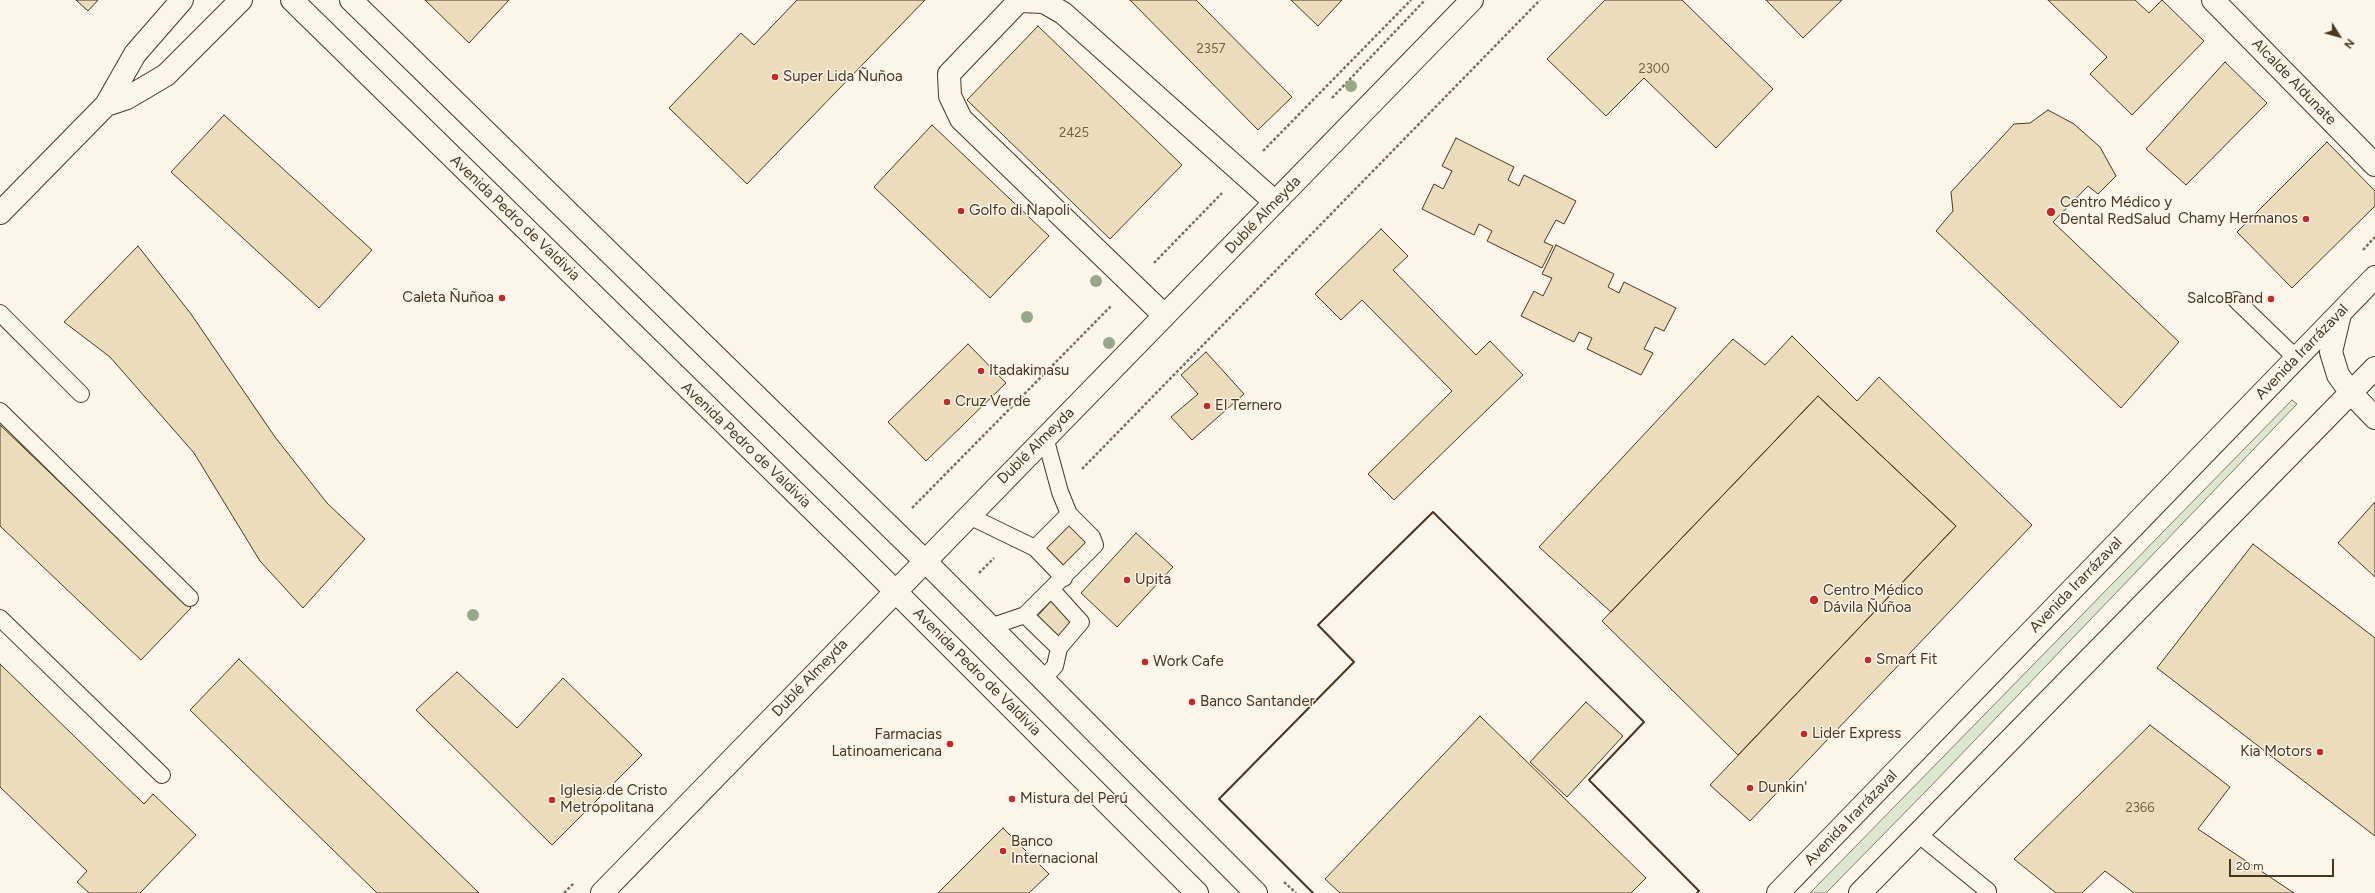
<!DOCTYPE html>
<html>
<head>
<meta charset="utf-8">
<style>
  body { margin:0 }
  #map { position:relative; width:2375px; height:893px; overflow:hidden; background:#fbf6e9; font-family:Figtree,sans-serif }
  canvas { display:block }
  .north { position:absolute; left:2319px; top:16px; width:40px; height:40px; -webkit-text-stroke:3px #fbf6e9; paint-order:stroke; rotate:127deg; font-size:11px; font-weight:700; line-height:16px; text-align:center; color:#4a3520 }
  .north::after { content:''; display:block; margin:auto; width:14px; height:18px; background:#4a3520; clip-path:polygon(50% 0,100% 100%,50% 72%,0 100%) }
  .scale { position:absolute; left:2229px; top:859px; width:105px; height:18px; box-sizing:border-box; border:2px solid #4a3520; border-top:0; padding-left:5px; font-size:12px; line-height:14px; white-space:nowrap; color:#4a3520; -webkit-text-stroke:3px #fbf6e9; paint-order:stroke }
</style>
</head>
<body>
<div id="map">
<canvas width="2375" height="893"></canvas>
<div class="north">N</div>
<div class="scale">20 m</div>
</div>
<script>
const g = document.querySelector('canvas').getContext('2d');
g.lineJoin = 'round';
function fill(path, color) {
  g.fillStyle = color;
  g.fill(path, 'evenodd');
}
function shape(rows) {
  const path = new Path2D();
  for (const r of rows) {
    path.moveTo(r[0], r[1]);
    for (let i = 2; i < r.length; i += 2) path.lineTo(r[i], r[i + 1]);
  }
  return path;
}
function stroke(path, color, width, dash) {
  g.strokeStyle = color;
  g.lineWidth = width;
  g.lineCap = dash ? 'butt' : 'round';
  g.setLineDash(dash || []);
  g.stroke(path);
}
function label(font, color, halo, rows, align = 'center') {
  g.font = font + ' Figtree,sans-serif';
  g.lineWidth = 3;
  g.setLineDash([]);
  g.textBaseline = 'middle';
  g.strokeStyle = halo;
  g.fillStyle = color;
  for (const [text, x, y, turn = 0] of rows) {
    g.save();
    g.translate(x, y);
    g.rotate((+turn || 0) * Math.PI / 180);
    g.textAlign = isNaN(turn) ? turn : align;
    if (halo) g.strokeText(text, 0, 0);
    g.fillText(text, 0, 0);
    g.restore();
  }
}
const green = shape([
  [2292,400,2297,404,1928,789,1826,893,1810,893,2292,400]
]);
fill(green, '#dce7d0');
stroke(green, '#887966', 1);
const building = shape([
  [76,0,98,0,88,11,76,0],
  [425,0,509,0,469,43,425,0],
  [797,0,925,0,747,184,669,108,741,33,754,45,797,0],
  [1130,0,1196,0,1292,97,1258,130,1130,0],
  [1291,0,1342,0,1318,26,1291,0],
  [1605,0,1682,0,1773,89,1716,148,1644,78,1606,116,1547,59,1605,0],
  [1766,0,1842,0,1803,38,1766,0],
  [2048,0,2135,0,2149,13,2162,0,2204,41,2132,115,2090,74,2107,57,2048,0],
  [1038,26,1182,165,1110,239,967,100,1038,26],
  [2225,62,2267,103,2186,185,2146,149,2225,62],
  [2048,110,2074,124,2100,147,2116,176,2098,194,2088,186,2053,222,2179,342,2121,408,1936,231,1953,211,1951,192,2014,124,2030,123,2048,110],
  [224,115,372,250,319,308,171,172,224,115],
  [932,125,1049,236,990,298,874,187,932,125],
  [1456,138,1514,167,1508,180,1519,186,1524,175,1576,201,1564,224,1556,220,1544,242,1553,246,1542,268,1487,241,1492,231,1479,224,1474,235,1422,209,1434,184,1443,189,1452,171,1442,166,1456,138],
  [2327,142,2375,191,2375,206,2292,288,2237,232,2327,142],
  [1381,229,1408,256,1393,270,1476,355,1490,341,1523,375,1394,500,1368,474,1452,391,1362,300,1341,320,1315,294,1381,229],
  [1556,245,1614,274,1608,287,1619,293,1624,282,1676,308,1664,331,1655,327,1644,349,1653,353,1641,375,1587,349,1592,338,1579,332,1574,342,1521,316,1534,291,1543,296,1552,278,1542,274,1556,245],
  [138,246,191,314,275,437,327,503,365,539,303,608,260,561,194,453,110,357,64,322,138,246],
  [1792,336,1857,401,1879,377,2032,525,1750,821,1710,785,1956,526,1818,396,1611,612,1539,547,1733,339,1765,365,1792,336],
  [968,344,1006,383,926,461,888,422,968,344],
  [1206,352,1244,394,1192,440,1171,417,1198,394,1181,375,1206,352],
  [1818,396,1956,526,1738,755,1602,621,1818,396],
  [0,425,191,608,141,660,0,526,0,425],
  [2375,502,2375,577,2338,543,2375,502],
  [1067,520,1091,544,1061,572,1038,548,1067,520],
  [1136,533,1173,567,1117,627,1081,593,1136,533],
  [2253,544,2375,638,2375,836,2157,668,2253,544],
  [1053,599,1078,622,1057,644,1033,621,1053,599],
  [239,659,479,893,377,893,190,710,239,659],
  [0,664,144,804,153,794,196,835,140,893,89,893,77,882,87,871,0,787,0,664],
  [457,672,517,728,563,678,642,755,552,845,416,710,457,672],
  [1586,702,1623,736,1567,797,1530,762,1586,702],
  [1480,716,1646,878,1631,893,1340,893,1325,879,1480,716],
  [2150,725,2230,787,2198,829,2294,893,2134,893,2105,871,2082,893,2056,893,2014,859,2150,725],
  [1003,828,1049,874,1029,893,938,893,1003,828]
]);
fill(building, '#ecdcbc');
stroke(building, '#4a3520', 1);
const service = shape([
  [2236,300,2296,358],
  [0,313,81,394],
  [0,411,190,598],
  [967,515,1035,548,1064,578],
  [1035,548,1069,514],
  [1025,615,1059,648],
  [0,618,162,775],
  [990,627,1025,615,1095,545,1092,537,1069,514,1060,492,1045,437],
  [1042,680,1055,666,1059,648,1081,622,1052,590],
  [1918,834,1988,891]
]);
const minor = shape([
  [2213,0,2375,165],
  [1164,315,961,119,950,96,949,74,1019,1,1044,2,1063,13,1275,202],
  [2351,393,2375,418]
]);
const tertiary = shape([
  [106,105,127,98,166,75,241,0],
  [0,213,106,105,135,54,182,0]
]);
const secondary = shape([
  [292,0,862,558,1197,893],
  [351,0,924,560,1256,893],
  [602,893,1472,0]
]);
const primary = shape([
  [2340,314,2331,352,2338,375,2351,393],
  [1778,893,2375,277],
  [1860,893,2375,368]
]);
stroke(service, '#4a3520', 18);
stroke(minor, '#4a3520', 24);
stroke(tertiary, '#4a3520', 24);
stroke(secondary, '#4a3520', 24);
stroke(primary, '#4a3520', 24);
stroke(shape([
  [1332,98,1425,0],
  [1263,151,1411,0],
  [2363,250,2375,237],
  [1154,263,1222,193],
  [1082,469,1540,0],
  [912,508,1111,306],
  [979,573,994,558],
  [1284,882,1296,893],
  [564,893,574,883]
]), '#7f6f5c', 2.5, [3, 2]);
stroke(service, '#fbf6e9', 16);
stroke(minor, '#fbf6e9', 22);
stroke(tertiary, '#fbf6e9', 22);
stroke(secondary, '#fbf6e9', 22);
stroke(primary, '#fbf6e9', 22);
stroke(shape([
  [1313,893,1219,799,1354,662,1318,625,1433,512,1644,722,1589,780,1699,891,1697,893]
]), '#4a3520', 2);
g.fillStyle = '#96a887';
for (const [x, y] of [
  [1351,86],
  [1096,281],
  [1027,317],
  [1109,343],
  [473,615]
]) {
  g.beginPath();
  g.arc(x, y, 6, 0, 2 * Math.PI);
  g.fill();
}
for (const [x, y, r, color] of [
  [775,77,4,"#c62828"],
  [961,211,4,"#c62828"],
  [2051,212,5,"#c62828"],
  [2306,219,4,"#c62828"],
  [502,298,4,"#c62828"],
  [2271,299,4,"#c62828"],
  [981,371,4,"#c62828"],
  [947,402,4,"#c62828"],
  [1207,406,4,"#c62828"],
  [1127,580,4,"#c62828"],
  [1814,600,5,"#c62828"],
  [1868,660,4,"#c62828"],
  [1145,662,4,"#c62828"],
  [1192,702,4,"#c62828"],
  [1804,734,4,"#c62828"],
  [950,744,4,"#c62828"],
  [2320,752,4,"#c62828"],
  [1750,788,4,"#c62828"],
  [1012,799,4,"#c62828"],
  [552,800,4,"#c62828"],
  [1003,851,4,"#c62828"]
]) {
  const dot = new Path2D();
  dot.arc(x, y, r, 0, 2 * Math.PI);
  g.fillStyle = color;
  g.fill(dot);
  stroke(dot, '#fbf6e9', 1.5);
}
label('13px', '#725f47', null, [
  ["2357",1211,49],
  ["2300",1654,69],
  ["2425",1074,133],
  ["2366",2140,808]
]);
label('15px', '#4a3520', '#fbf6e9', [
  ["Super Lida Ñuñoa",783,77],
  ["Centro Médico y",2060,203],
  ["Dental RedSalud",2060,220],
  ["Golfo di Napoli",969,211],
  ["Chamy Hermanos",2298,219,"right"],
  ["Caleta Ñuñoa",494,298,"right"],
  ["SalcoBrand",2263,299,"right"],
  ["Itadakimasu",989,371],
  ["Cruz Verde",955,402],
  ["El Ternero",1215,406],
  ["Upita",1135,580],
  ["Centro Médico",1823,591],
  ["Dávila Ñuñoa",1823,608],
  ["Smart Fit",1876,660],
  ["Work Cafe",1153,662],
  ["Banco Santander",1200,702],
  ["Lider Express",1812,734],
  ["Farmacias",942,735,"right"],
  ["Latinoamericana",942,752,"right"],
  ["Kia Motors",2312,752,"right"],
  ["Dunkin'",1758,788],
  ["Iglesia de Cristo",560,791],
  ["Metropolitana",560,808],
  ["Mistura del Perú",1020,799],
  ["Banco",1011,842],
  ["Internacional",1011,859]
], 'left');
label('15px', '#4a3520', '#fbf6e9', [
  ["Alcalde Aldunate",2294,82,46],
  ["Dublé Almeyda",1263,215,-46],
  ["Avenida Pedro de Valdivia",515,218,44],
  ["Avenida Irarrázaval",2302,352,-46],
  ["Avenida Pedro de Valdivia",746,445,44],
  ["Dublé Almeyda",1036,446,-45],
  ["Avenida Irarrázaval",2076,585,-46],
  ["Avenida Pedro de Valdivia",977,672,45],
  ["Dublé Almeyda",810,678,-46],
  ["Avenida Irarrázaval",1851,818,-46]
]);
</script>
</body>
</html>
